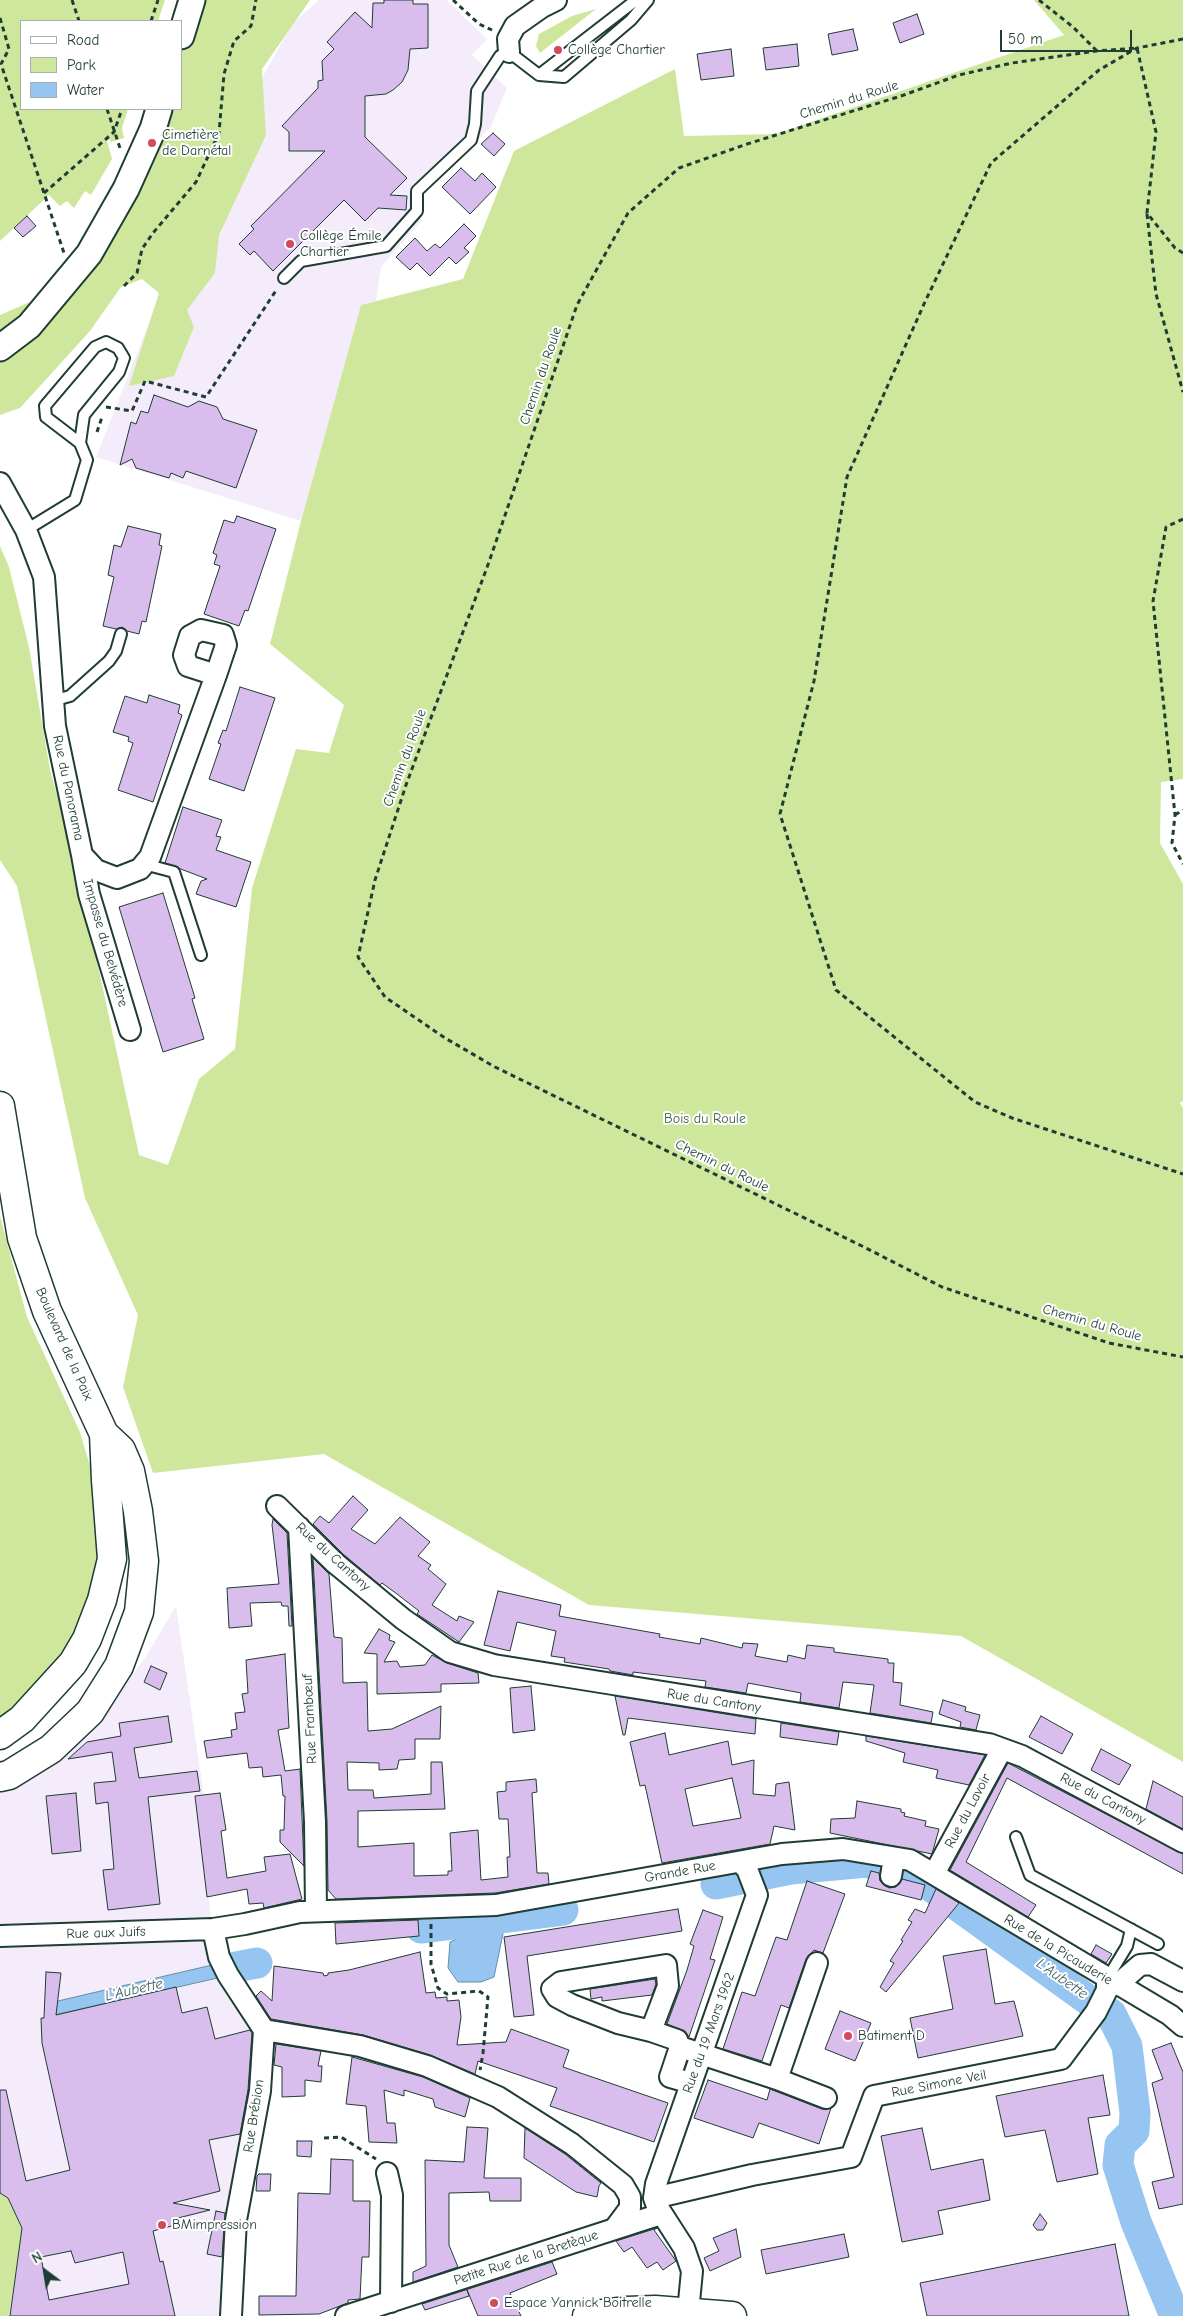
<!DOCTYPE html>
<html>
<head>
<meta charset="utf-8">
<style>
  body { margin:0 }
  #map { position:relative; width:1183px; height:2316px; overflow:hidden; background:#fff; font-family:"Comic Neue",sans-serif }
  canvas { display:block }
  .legend { position:absolute; left:20px; top:20px; width:162px; height:90px; box-sizing:border-box; background:#fff; border:1px solid #a5b1ae; margin:0; padding:6px 9px; list-style:none; font-size:15px; color:#1f3d34 }
  .legend li { display:flex; align-items:center; gap:10px; height:25px }
  .legend b { width:25px; border:1px solid #a5b1ae }
  .north { position:absolute; left:20px; top:2246px; width:50px; height:50px; -webkit-text-stroke:4px #fff; paint-order:stroke; rotate:329deg; font-size:14px; font-weight:700; line-height:20px; text-align:center; color:#1f3d34 }
  .north::after { content:''; display:block; margin:auto; width:18px; height:22px; background:#1f3d34; clip-path:polygon(50% 0,100% 100%,50% 72%,0 100%) }
  .scale { position:absolute; left:1000px; top:30px; width:132px; height:22px; box-sizing:border-box; border:2px solid #1f3d34; border-top:0; padding-left:6px; font-size:15px; line-height:18px; white-space:nowrap; color:#1f3d34; -webkit-text-stroke:4px #fff; paint-order:stroke }
</style>
</head>
<body>
<div id="map">
<canvas width="1183" height="2316"></canvas>
<ul class="legend">
<li><b style="height:6px;background:#fff"></b>Road</li>
<li><b style="height:14px;background:#cfe79d"></b>Park</li>
<li><b style="height:14px;background:#95c5f0"></b>Water</li>
</ul>
<div class="north">N</div>
<div class="scale">50 m</div>
</div>
<script>
const g = document.querySelector('canvas').getContext('2d');
g.lineJoin = 'round';
function fill(path, color) {
  g.fillStyle = color;
  g.fill(path, 'evenodd');
}
function shape(rows) {
  const path = new Path2D();
  for (const r of rows) {
    path.moveTo(r[0], r[1]);
    for (let i = 2; i < r.length; i += 2) path.lineTo(r[i], r[i + 1]);
  }
  return path;
}
function stroke(path, color, width, dash) {
  g.strokeStyle = color;
  g.lineWidth = width;
  g.lineCap = dash ? 'butt' : 'round';
  g.setLineDash(dash || []);
  g.stroke(path);
}
function label(font, color, halo, rows, align = 'center') {
  g.font = font + ' "Comic Neue",sans-serif';
  g.lineWidth = 4;
  g.setLineDash([]);
  g.textBaseline = 'middle';
  g.strokeStyle = halo;
  g.fillStyle = color;
  for (const [text, x, y, turn = 0] of rows) {
    g.save();
    g.translate(x, y);
    g.rotate((+turn || 0) * Math.PI / 180);
    g.textAlign = isNaN(turn) ? turn : align;
    if (halo) g.strokeText(text, 0, 0);
    g.fillText(text, 0, 0);
    g.restore();
  }
}
fill(shape([
  [319,0,447,0,487,39,472,55,507,88,491,127,421,196,421,221,381,267,376,301,361,305,301,521,96,457,206,179,292,24],
  [176,1606,206,1810,198,1811,214,1943,264,2030,231,2316,0,2316,0,1790,15,1787,80,1742,145,1658]
]), '#f4ecfa');
fill(shape([
  [0,0,165,0,158,21,21,21,21,109,128,109,122,128,124,138,111,142,109,139,107,141,112,159,91,195,85,191,74,208,67,201,60,206,49,195,0,241],
  [198,0,310,0,262,69,266,135,219,235,215,273,187,310,194,327,174,376,129,386,159,293,142,279,121,287,90,331,20,408,0,415,0,315,30,302,87,244,164,109,181,109,181,54],
  [1034,0,1183,0,1183,779,1161,782,1160,843,1183,884,1183,1101,1180,1103,1183,1108,1183,1762,961,1636,589,1605,324,1454,153,1473,123,1387,138,1315,85,1198,17,886,0,860,0,546,9,567,29,647,50,770,75,860,139,1155,168,1165,199,1079,235,1049,252,888,296,749,329,753,344,705,270,644,301,521,361,305,463,279,514,151,675,69,684,136,776,134,1064,35],
  [596,9,540,53,536,46,539,34,572,16],
  [0,1216,27,1317,80,1432,92,1473,100,1524,95,1578,79,1624,59,1662,29,1699,0,1722],
  [0,2193,8,2198,22,2228,9,2316,0,2316]
]), '#cfe79d');
const water = shape([
  [504,1929,494,1977,481,1982,458,1982,448,1968,450,1942,465,1935,504,1929],
  [212,1965,222,1977,50,2016,52,2001,58,2001,212,1965]
]);
fill(water, '#95c5f0');
stroke(water, '#668fa5', 1);
stroke(shape([
  [716,1884,791,1869,867,1862,929,1885,1091,2002,1111,2014,1127,2046,1135,2113,1134,2131,1120,2145,1118,2165,1136,2222,1175,2316],
  [421,1928,563,1910],
  [236,1967,257,1963]
]), '#95c5f0', 31);
const building = shape([
  [384,0,413,0,413,4,428,4,428,48,410,49,408,70,402,82,393,90,386,94,365,96,365,137,407,178,390,195,407,196,406,210,378,208,365,221,344,200,273,271,254,251,250,255,239,244,254,229,251,226,325,151,289,151,289,132,282,126,318,88,318,81,323,80,322,61,334,49,327,42,355,12,372,28,373,3,384,3,384,0],
  [917,14,924,34,900,43,893,23,917,14],
  [853,29,858,50,832,55,828,34,853,29],
  [797,44,799,66,766,70,763,48,797,44],
  [731,49,734,76,701,80,697,54,731,49],
  [493,133,505,144,494,156,481,144,493,133],
  [461,168,475,181,482,173,496,187,470,214,442,187,461,168],
  [27,216,36,226,23,237,14,228,27,216],
  [464,224,476,236,464,248,469,252,456,264,449,257,430,276,417,263,410,270,396,257,415,238,427,251,435,244,440,248,464,224],
  [154,395,188,407,199,401,217,407,223,419,257,430,236,488,186,471,183,478,171,473,169,478,136,468,132,459,120,465,131,422,136,424,141,411,148,413,154,395],
  [237,516,276,529,248,611,245,610,239,626,204,614,220,566,214,564,217,555,213,553,224,520,234,523,237,516],
  [128,526,161,534,159,545,162,546,146,622,142,621,139,634,127,631,122,627,116,629,103,626,114,577,108,575,114,545,121,547,128,526],
  [240,687,275,698,244,791,209,779,221,744,218,743,223,730,226,731,240,687],
  [149,695,180,705,178,713,182,715,153,802,118,790,133,743,128,741,129,737,113,732,125,696,147,703,149,695],
  [183,807,222,820,216,836,221,837,216,850,251,862,236,907,196,894,201,881,207,879,165,863,183,807],
  [163,893,195,998,192,999,204,1039,163,1052,119,907,163,893],
  [353,1496,368,1510,351,1529,375,1544,400,1517,430,1542,418,1556,431,1565,428,1569,446,1584,432,1605,457,1621,459,1616,474,1622,459,1642,417,1614,419,1611,397,1594,382,1583,380,1585,343,1554,313,1524,320,1516,329,1523,353,1496],
  [273,1519,287,1533,292,1626,289,1626,288,1606,282,1606,281,1602,250,1603,252,1626,229,1628,227,1588,279,1584,272,1525,273,1519],
  [313,1558,329,1574,334,1637,342,1638,343,1683,367,1682,368,1731,392,1729,441,1706,440,1739,415,1739,415,1759,399,1760,397,1769,379,1770,379,1763,347,1762,348,1790,373,1790,374,1798,431,1794,431,1762,442,1762,445,1809,358,1811,358,1847,414,1843,414,1876,448,1875,448,1871,452,1871,450,1833,478,1830,481,1880,508,1877,507,1857,510,1857,508,1819,499,1819,497,1792,506,1791,506,1782,536,1779,537,1792,532,1793,537,1873,548,1873,549,1884,495,1893,336,1899,328,1890,327,1821,313,1558],
  [498,1591,561,1605,559,1616,660,1634,659,1637,700,1644,701,1638,742,1648,743,1643,758,1644,755,1656,787,1662,788,1655,805,1659,807,1645,834,1648,834,1652,888,1659,888,1663,894,1663,893,1682,902,1683,900,1705,933,1712,931,1723,870,1713,874,1685,843,1682,839,1708,800,1702,801,1693,748,1683,746,1693,705,1687,706,1681,633,1672,633,1675,610,1671,609,1669,564,1662,565,1658,551,1656,556,1631,517,1622,510,1651,484,1645,498,1591],
  [379,1629,390,1635,389,1640,395,1642,384,1662,397,1661,400,1667,425,1665,432,1655,447,1663,478,1673,479,1683,441,1684,441,1692,377,1694,377,1654,364,1653,379,1629],
  [285,1654,289,1728,278,1730,285,1771,300,1769,304,1866,280,1842,280,1830,284,1830,285,1796,283,1796,281,1775,263,1777,262,1767,249,1768,247,1753,207,1758,204,1741,232,1737,231,1730,237,1729,235,1713,245,1712,242,1694,248,1693,246,1660,285,1654],
  [151,1666,167,1673,160,1690,144,1682,151,1666],
  [531,1686,535,1730,513,1733,510,1688,531,1686],
  [615,1696,756,1719,755,1734,628,1718,625,1735,623,1735,615,1696],
  [943,1700,966,1707,965,1711,980,1715,976,1730,960,1727,961,1722,939,1714,943,1700],
  [168,1716,172,1742,134,1748,139,1778,197,1771,200,1791,148,1797,160,1904,108,1910,103,1870,114,1869,108,1802,96,1804,94,1783,116,1781,112,1752,68,1759,87,1742,121,1736,119,1723,168,1716],
  [1041,1716,1073,1734,1062,1754,1029,1737,1041,1716],
  [781,1723,839,1732,837,1745,780,1737,781,1723],
  [665,1733,669,1755,728,1741,732,1765,754,1760,753,1794,775,1796,776,1784,789,1782,795,1830,774,1826,770,1844,662,1863,645,1785,640,1786,630,1742,665,1733],
  [732,1778,741,1818,693,1826,685,1789,732,1778],
  [866,1736,985,1755,969,1785,936,1778,938,1770,903,1762,905,1753,866,1741,866,1736],
  [1101,1749,1131,1765,1119,1785,1091,1770,1101,1749],
  [1008,1763,1183,1854,1183,1874,1007,1778,966,1862,1036,1905,1028,1917,950,1870,1008,1763],
  [1153,1781,1183,1797,1183,1829,1146,1809,1153,1781],
  [76,1793,81,1851,52,1854,46,1796,76,1793],
  [220,1793,226,1830,221,1831,227,1878,266,1871,264,1857,290,1854,302,1899,264,1908,263,1903,249,1904,247,1889,207,1897,195,1796,220,1793],
  [857,1801,901,1809,901,1812,905,1813,904,1816,926,1821,925,1826,939,1829,932,1854,830,1833,831,1819,855,1818,857,1801],
  [871,1871,879,1873,880,1881,889,1888,896,1887,902,1879,925,1885,921,1900,866,1886,871,1871],
  [807,1881,845,1894,823,1953,814,1950,806,1959,789,2008,781,2005,762,2061,723,2049,742,1992,755,1996,776,1937,787,1940,807,1881],
  [936,1889,959,1903,886,1992,880,1987,894,1963,890,1961,903,1941,901,1940,912,1922,908,1920,915,1909,925,1913,936,1889],
  [678,1909,682,1931,527,1956,534,2015,514,2017,504,1937,678,1909],
  [703,1910,723,1917,710,1959,715,1960,689,2037,685,2031,667,2024,687,1970,694,1946,690,1944,703,1910],
  [418,1920,419,1936,336,1944,335,1923,418,1920],
  [1096,1945,1112,1954,1106,1963,1091,1954,1096,1945],
  [986,1949,995,2004,1014,2001,1023,2036,918,2058,910,2018,953,2009,943,1956,986,1949],
  [420,1952,426,1993,435,1992,436,1998,447,1997,447,2001,459,2000,461,2017,457,2045,506,2042,511,2029,569,2050,563,2067,668,2103,654,2142,550,2106,557,2088,478,2061,475,2074,430,2055,363,2035,271,2019,256,1996,261,1991,272,2001,274,1966,323,1973,324,1976,328,1975,328,1973,349,1970,420,1952],
  [46,1972,61,1973,56,2015,176,1987,182,2013,207,2007,215,2039,250,2030,252,2033,248,2090,240,2134,209,2140,220,2191,173,2203,210,2210,178,2218,179,2224,153,2231,160,2262,163,2261,175,2316,10,2316,22,2228,8,2198,0,2193,0,2090,6,2090,26,2181,70,2170,42,2043,41,2018,44,2018,46,1972],
  [71,2251,75,2263,123,2252,129,2284,49,2300,41,2257,71,2251],
  [655,1979,656,1984,652,1995,602,2001,602,1997,591,1999,590,1989,655,1979],
  [840,2011,871,2023,855,2061,825,2049,840,2011],
  [1171,2043,1183,2072,1183,2204,1159,2209,1152,2182,1174,2177,1152,2083,1163,2079,1152,2050,1171,2043],
  [276,2044,321,2051,318,2066,322,2066,321,2082,305,2080,305,2096,282,2097,282,2067,274,2065,276,2044],
  [352,2057,423,2077,470,2098,465,2117,435,2107,433,2099,404,2090,404,2096,384,2090,387,2123,395,2123,397,2143,369,2142,366,2106,346,2104,352,2057],
  [1103,2075,1110,2115,1088,2118,1098,2174,1057,2182,1045,2130,1005,2137,996,2096,1103,2075],
  [708,2080,767,2100,770,2089,822,2109,831,2108,819,2144,759,2123,753,2138,694,2118,708,2080],
  [467,2127,488,2128,484,2178,521,2178,521,2201,490,2201,489,2192,449,2193,449,2245,458,2267,413,2282,413,2272,426,2266,425,2160,464,2162,467,2127],
  [525,2128,565,2154,601,2183,599,2186,597,2197,576,2192,524,2158,525,2128],
  [922,2128,931,2170,983,2159,990,2200,938,2211,943,2234,902,2242,881,2136,922,2128],
  [297,2141,312,2141,311,2157,297,2156,297,2141],
  [331,2159,353,2160,353,2201,370,2201,369,2257,362,2257,360,2299,348,2300,348,2303,319,2314,259,2315,259,2296,296,2296,298,2193,330,2194,331,2159],
  [259,2174,271,2174,270,2191,256,2191,257,2176,259,2174],
  [216,2211,225,2213,222,2257,207,2254,216,2211],
  [1040,2214,1047,2223,1043,2230,1037,2230,1033,2225,1040,2214],
  [657,2228,654,2230,676,2261,663,2270,657,2262,647,2268,632,2247,624,2252,616,2241,657,2228],
  [736,2229,741,2257,710,2271,704,2258,719,2251,713,2238,736,2229],
  [844,2234,849,2257,766,2274,761,2250,844,2234],
  [1115,2244,1129,2316,927,2316,920,2283,1115,2244],
  [552,2262,557,2274,510,2293,521,2316,478,2316,467,2290,469,2296,425,2310,422,2304,552,2262]
]);
fill(building, '#d9beed');
stroke(building, '#1f3d34', 1);
const service = shape([
  [539,75,636,0],
  [284,278,301,261,386,246,417,211,417,191,471,140,475,124,477,91,500,56,509,52,539,75,564,77,631,20,648,0],
  [26,530,75,500,87,460,80,443,84,415,119,372,124,358,118,348,106,342,95,347,45,406,46,417,80,443],
  [52,701,70,696,109,661,116,651,121,634],
  [144,864,174,872,201,955],
  [1016,1837,1030,1875,1158,1944],
  [1107,1979,1127,1946,1131,1929]
]);
const minor = shape([
  [509,52,508,39,515,26,542,7,556,0],
  [0,483,26,530,44,577,55,726,82,855,96,870,117,878,140,869,150,857,216,675,226,645,223,635,201,630,190,636,184,655,188,666,216,675],
  [82,855,89,894,130,1030],
  [277,1506,335,1563,403,1619,450,1652,494,1665,989,1744,1022,1756,1183,1842],
  [299,1527,315,1822,316,1911],
  [934,1874,1002,1749],
  [891,1876,894,1858],
  [213,1929,219,1957,228,1975,264,2030,260,2091,236,2220,231,2316],
  [0,1936,213,1929,245,1924,300,1912,496,1905,782,1854,843,1849,910,1860,1170,2015,1183,2026],
  [1117,1985,1140,1965,1151,1964,1183,1981],
  [264,2030,360,2046,427,2066,498,2097,572,2144,623,2185,630,2197,630,2208,615,2228],
  [651,2031,618,2023,572,2005,557,1997,552,1989,561,1982,666,1965,668,1986,651,2031,677,2040,680,2047],
  [777,2079,826,2098],
  [691,2083,670,2077,680,2047,777,2079,817,1963],
  [387,2173,392,2195,391,2302],
  [654,2198,752,2175,851,2157,874,2096,1061,2059,1096,2012,1107,1990,1107,1979],
  [688,2312,692,2271,684,2248,657,2206,654,2198,656,2184,757,1895,747,1869,740,1862],
  [346,2316,661,2214]
]);
const tertiary = shape([
  [181,36,192,0],
  [0,348,29,326,89,254,126,189,153,129,159,109]
]);
const secondary = shape([
  [587,2316,627,2311,655,2310,732,2316]
]);
const primary = shape([
  [0,1106,22,1238,47,1311,104,1434,121,1450,130,1471,138,1511,144,1561,139,1612,119,1666,90,1712,51,1749,9,1775,0,1777],
  [0,1735,22,1719,73,1663,87,1639,102,1600,112,1559,106,1480,104,1434]
]);
stroke(service, '#1f3d34', 14);
stroke(minor, '#1f3d34', 24);
stroke(tertiary, '#1f3d34', 29);
stroke(secondary, '#1f3d34', 31);
stroke(primary, '#1f3d34', 31);
stroke(shape([
  [72,0,79,21],
  [453,0,479,24,492,30],
  [1039,0,1073,27,1096,50],
  [0,18,9,49,1,64,64,253],
  [151,21,158,0],
  [1183,39,1137,48,1099,70,991,163,924,304,847,477,814,681,780,814,836,990,975,1102,1012,1118,1183,1174],
  [107,109,121,151],
  [44,193,114,132,122,109],
  [1147,214,1156,294,1183,392],
  [1183,253,1175,248,1147,213,1156,132,1137,48,1096,51,1012,63,959,75,901,96,744,145,679,168,628,213,577,305,489,562,406,785,375,880,358,957,385,997,445,1038,495,1067,864,1247,942,1287,1109,1343,1183,1357],
  [124,286,137,273,142,249,153,233,196,182,219,133,224,74,234,41,251,26,256,0],
  [106,407,132,411,145,381,206,397,277,289],
  [97,432,102,417],
  [1183,519,1166,527,1153,601,1175,815,1172,843,1183,864],
  [1175,815,1183,810],
  [431,1924,431,1964,438,1988,447,1994,479,1991,488,1997,483,2053,480,2070],
  [324,2138,341,2137,376,2159]
]), '#1f3d34', 3, [5, 4]);
stroke(service, '#fff', 10);
stroke(minor, '#fff', 20);
stroke(tertiary, '#fff', 25);
stroke(secondary, '#fff', 28);
stroke(primary, '#fff', 28);
for (const [x, y, r, color] of [
  [558,50,5,"#d1495b"],
  [152,143,5,"#d1495b"],
  [290,244,5,"#d1495b"],
  [848,2036,5,"#d1495b"],
  [162,2225,5,"#d1495b"],
  [494,2303,5,"#d1495b"]
]) {
  const dot = new Path2D();
  dot.arc(x, y, r, 0, 2 * Math.PI);
  g.fillStyle = color;
  g.fill(dot);
  stroke(dot, '#fff', 2);
}
label('14px', '#1f3d34', '#fff', [
  ["Collège Chartier",568,50],
  ["Cimetière",162,135],
  ["de Darnétal",162,151],
  ["Collège Émile",300,236],
  ["Chartier",300,252],
  ["Batiment D",858,2036],
  ["BMimpression",172,2225],
  ["Espace Yannick Boitrelle",504,2303]
], 'left');
label('14px', '#1f3d34', '#fff', [
  ["Chemin du Roule",849,100,-17],
  ["Chemin du Roule",541,376,-71],
  ["Chemin du Roule",405,758,-70],
  ["Rue du Panorama",68,788,78],
  ["Impasse du Belvédère",105,943,74],
  ["Chemin du Roule",722,1166,26],
  ["Chemin du Roule",1092,1323,16],
  ["Boulevard de la Paix",64,1344,66],
  ["Rue du Cantony",333,1557,42],
  ["Rue du Cantony",714,1701,9],
  ["Rue Frambœuf",310,1719,-93],
  ["Rue du Cantony",1103,1799,28],
  ["Rue du Lavoir",968,1811,-62],
  ["Grande Rue",680,1872,-10],
  ["Rue aux Juifs",106,1933,-2],
  ["Rue de la Picauderie",1058,1950,31],
  ["Rue du 19 Mars 1962",709,2033,-70],
  ["Rue Simone Veil",939,2084,-11],
  ["Rue Brébion",254,2116,-81],
  ["Petite Rue de la Bretèque",526,2258,-18]
]);
label('14px', '#425f49', '#fff', [
  ["Bois du Roule",705,1119]
]);
label('italic 15px', '#3c5f63', '#fff', [
  ["L'Aubette",1062,1979,35],
  ["L'Aubette",134,1990,-13]
]);
</script>
</body>
</html>
